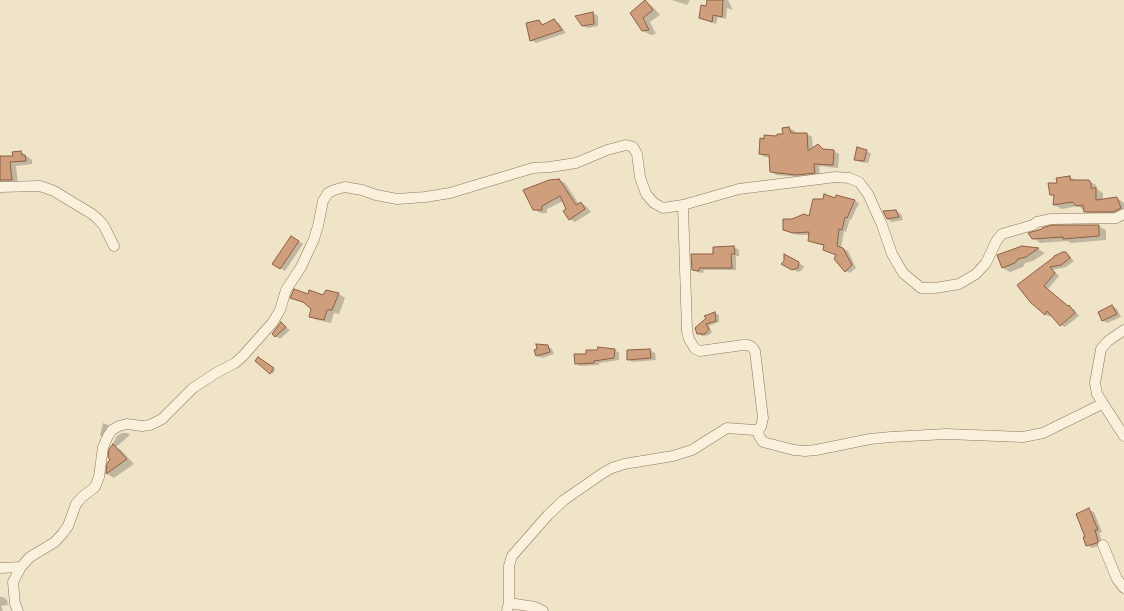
<!DOCTYPE html>
<html>
<head>
<meta charset="utf-8">
<style>
  body { margin:0 }
  canvas { display:block; background:#f0e4c8 }
</style>
</head>
<body>
<canvas width="1124" height="611"></canvas>
<script>
const g = document.querySelector('canvas').getContext('2d');
g.lineJoin = 'round';
function fill(path, color) {
  g.fillStyle = color;
  g.fill(path, 'evenodd');
}
function shape(rows) {
  const path = new Path2D();
  for (const r of rows) {
    path.moveTo(r[0], r[1]);
    for (let i = 2; i < r.length; i += 2) path.lineTo(r[i], r[i + 1]);
  }
  return path;
}
function stroke(path, color, width, dash) {
  g.strokeStyle = color;
  g.lineWidth = width;
  g.lineCap = dash ? 'butt' : 'round';
  g.setLineDash(dash || []);
  g.stroke(path);
}
fill(shape([
  [672,0,690,0,687,5],
  [708,0,728,0,733,10,727,8,726,19,718,17,716,24,705,20,700,17,707,8],
  [645,1,652,6,660,15,650,22,656,34,651,35,643,31,631,13],
  [593,13,598,16,598,26,588,28,583,26],
  [554,20,559,23,566,33,536,43,531,40,539,21,544,25],
  [789,128,795,131,795,134,807,134,812,137,813,149,818,145,825,151,834,151,839,154,838,168,819,166,820,176,802,177,776,175,771,171,770,157,765,157,760,154,764,140,785,135],
  [867,151,871,154,868,163,860,162,855,159],
  [21,152,32,160,32,164,16,166,18,184,0,185,0,157,14,157],
  [1070,177,1077,181,1088,181,1096,185,1098,190,1103,193,1103,200,1117,198,1124,203,1124,214,1092,216,1078,206,1062,209,1054,205,1055,196,1051,194,1058,184],
  [559,180,565,183,579,204,581,203,587,207,591,212,575,222,569,219,568,209,563,201,547,209,547,213,540,213,534,209],
  [836,199,855,201,859,203,851,220,850,219,846,232,844,231,841,248,848,251,856,268,850,273,846,271,837,255,825,246,814,243,809,241,810,235,798,235,784,230,792,220,810,217],
  [896,211,901,214,903,220,892,222,887,219],
  [1098,226,1106,230,1106,240,1071,243,1067,241,1040,243,1033,238],
  [292,237,303,244,285,271,274,264],
  [734,247,739,250,739,256,736,256,736,270,704,270,703,273,697,272,693,269],
  [1022,247,1038,249,1045,253,1033,261,1025,263,1023,267,1010,272,1003,268],
  [1065,253,1070,256,1074,261,1066,267,1053,270,1059,276,1048,289,1068,307,1074,309,1079,316,1065,327,1061,325,1051,314,1050,317,1045,314,1018,285],
  [785,256,804,266,802,270,798,272,782,264,785,261],
  [339,294,345,298,339,314,334,313,331,323,317,320,310,316,312,308,308,305,292,298,308,295,324,296],
  [1112,306,1117,309,1121,317,1107,323,1102,320],
  [715,313,719,315,719,322,709,326,712,332,709,335,702,336,698,333],
  [281,323,290,330,280,339,275,336],
  [547,346,552,349,554,354,542,358,537,356],
  [615,350,619,353,619,360,599,363,599,365,580,366,576,363,587,355],
  [650,350,655,353,656,360,632,362,628,359],
  [258,358,275,370,273,374,256,360],
  [103,423,112,427,106,439,100,435],
  [122,433,127,433,130,435,116,447,121,450,134,464,114,478,107,474,108,463,112,460,114,445,113,444,117,436],
  [1089,510,1094,512,1102,532,1099,533,1103,544,1102,545,1092,548,1087,545],
  [0,597,3,597,7,600,8,605,1,606,3,611,0,611]
]), '#0003');
const building = shape([
  [645,0,653,10,643,18,649,30,642,31,630,13,645,0],
  [707,0,723,0,722,17,713,15,712,22,699,18,701,5,706,6,707,0],
  [593,12,594,24,582,26,575,16,593,12],
  [554,19,562,30,530,41,526,23,539,20,542,25,554,19],
  [789,127,791,133,807,133,808,151,818,144,823,149,834,150,833,165,814,164,815,173,796,175,770,172,769,155,759,154,760,138,764,139,764,135,777,136,777,134,783,134,782,128,789,127],
  [857,147,867,150,864,161,854,160,857,147],
  [21,151,22,155,25,155,26,161,10,162,12,180,0,180,0,156,13,156,12,152,21,151],
  [1070,176,1070,180,1089,180,1091,183,1091,188,1096,188,1096,200,1117,197,1121,208,1113,212,1084,212,1083,205,1076,206,1073,202,1053,205,1054,195,1050,195,1048,183,1057,183,1056,178,1070,176],
  [559,179,576,205,581,202,585,209,569,220,563,211,566,209,560,196,542,206,542,210,533,210,523,190,549,180,559,179],
  [824,194,835,198,836,195,855,200,847,218,845,217,842,230,839,229,837,246,843,248,852,265,845,272,834,259,836,255,823,250,824,245,808,241,809,232,793,233,783,230,783,219,792,219,804,214,809,216,813,199,823,199,824,194],
  [896,210,899,217,887,219,883,211,896,210],
  [1052,225,1099,225,1099,236,1063,239,1063,237,1032,239,1028,233,1042,229,1042,228,1052,225],
  [291,236,299,241,280,269,272,264,291,236],
  [734,246,735,254,731,254,732,268,699,268,699,271,692,270,691,254,713,254,713,247,734,246],
  [1022,246,1039,248,1026,257,1018,259,1015,263,1002,268,997,255,1022,246],
  [1063,252,1066,252,1070,258,1061,265,1050,267,1055,273,1044,286,1068,306,1069,305,1075,313,1060,326,1047,311,1045,315,1030,302,1017,285,1054,257,1054,256,1063,252],
  [784,254,799,262,798,268,792,270,781,264,784,261,784,254],
  [294,289,308,294,309,290,323,295,326,290,339,293,332,310,327,310,324,320,309,317,311,309,303,302,290,298,294,289],
  [1112,305,1117,314,1102,321,1098,312,1112,305],
  [715,312,716,321,706,324,709,329,705,334,697,334,695,328,706,318,704,316,715,312],
  [281,322,286,327,275,337,272,334,281,322],
  [536,344,548,345,550,352,536,356,534,350,537,349,536,344],
  [598,347,615,349,614,358,594,361,594,363,575,364,574,354,586,354,586,350,597,350,598,347],
  [650,349,651,358,627,360,627,350,650,349],
  [258,357,274,368,270,374,255,361,258,357],
  [113,444,127,459,106,474,107,463,110,460,108,457,109,449,113,444],
  [1089,508,1098,530,1095,530,1098,541,1097,543,1086,546,1083,537,1085,537,1076,514,1089,508]
]);
fill(building, '#cf9f7d');
stroke(building, '#8d5f41', 1);
const minor = shape([
  [0,187,40,186,54,191,92,214,98,219,104,226,114,246],
  [1124,330,1108,341,1101,349,1095,383,1097,394,1124,436],
  [758,429,759,436,763,442,794,450,805,451,816,450,870,439,891,437,946,434,1023,437,1043,433,1102,404],
  [1103,545,1117,579,1124,588],
  [0,568,21,567],
  [509,603,535,607,543,611],
  [18,611,15,604,13,582,21,567,30,557,55,542,63,533,68,526,76,504,82,497,95,487,99,477,103,447,108,436,112,430,119,426,127,424,142,426,150,425,162,419,193,388,216,373,235,363,243,356,273,322,280,310,286,290,301,267,314,239,318,226,323,201,328,193,334,190,345,187,362,190,376,195,397,199,425,197,450,193,533,168,550,167,576,163,607,150,626,145,633,147,637,154,640,177,646,194,654,203,663,208,683,205,739,189,836,177,849,178,859,182,868,194,882,225,892,254,903,273,921,288,935,288,959,284,976,274,986,263,997,240,1002,234,1033,225,1037,222,1051,219,1116,218,1124,214],
  [507,611,509,603,509,566,512,556,548,515,564,500,603,473,612,468,624,464,673,456,692,450,727,428,754,430,758,429,761,427,763,418,755,351,752,347,748,345,743,345,700,351,695,349,689,339,687,331,683,205]
]);
stroke(minor, '#8d765c', 11);
stroke(minor, '#faf1dc', 10);
</script>
</body>
</html>
